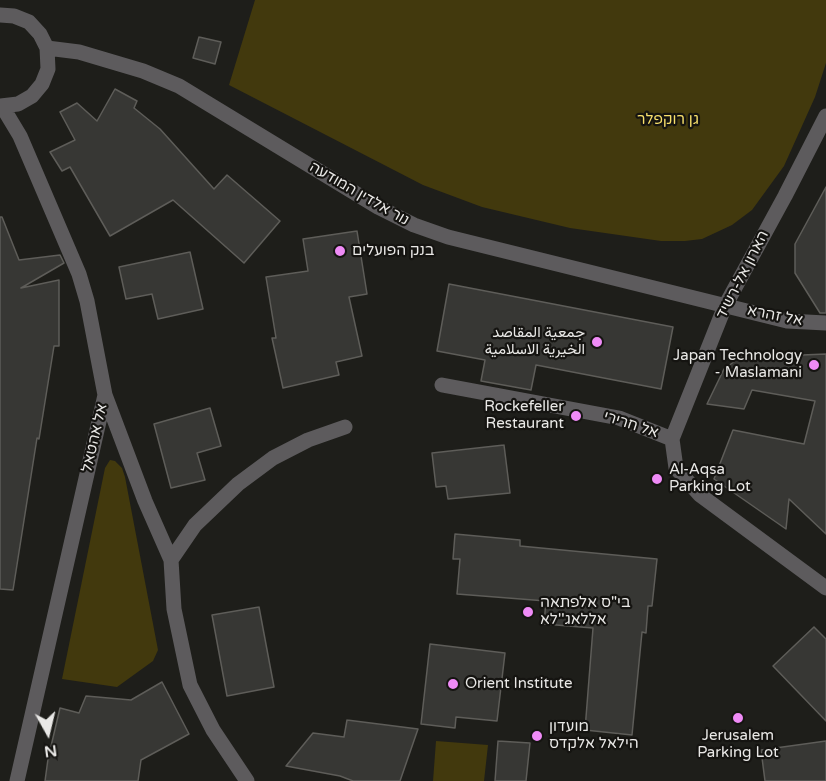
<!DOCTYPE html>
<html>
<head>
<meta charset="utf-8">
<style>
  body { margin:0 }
  #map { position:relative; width:826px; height:781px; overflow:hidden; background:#1e1e1a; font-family:"Varela Round",sans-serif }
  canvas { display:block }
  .north { position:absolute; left:18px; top:703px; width:60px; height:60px; -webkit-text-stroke:4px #151411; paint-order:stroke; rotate:172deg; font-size:16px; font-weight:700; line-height:24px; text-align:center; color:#e9e8e6 }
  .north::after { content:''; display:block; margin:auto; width:21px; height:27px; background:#e9e8e6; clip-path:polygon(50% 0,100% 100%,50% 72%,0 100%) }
</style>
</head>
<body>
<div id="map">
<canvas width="826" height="781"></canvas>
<div class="north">N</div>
</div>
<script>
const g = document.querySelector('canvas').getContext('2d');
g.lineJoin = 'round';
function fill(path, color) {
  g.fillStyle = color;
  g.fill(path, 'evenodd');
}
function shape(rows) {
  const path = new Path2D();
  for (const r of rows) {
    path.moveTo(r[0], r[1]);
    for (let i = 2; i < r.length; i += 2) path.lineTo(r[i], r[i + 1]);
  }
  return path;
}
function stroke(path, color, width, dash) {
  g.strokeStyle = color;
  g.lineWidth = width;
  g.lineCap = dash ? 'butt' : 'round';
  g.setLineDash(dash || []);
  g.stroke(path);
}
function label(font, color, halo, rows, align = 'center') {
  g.font = font + ' "Varela Round",Vazirmatn,Heebo,sans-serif';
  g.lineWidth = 4.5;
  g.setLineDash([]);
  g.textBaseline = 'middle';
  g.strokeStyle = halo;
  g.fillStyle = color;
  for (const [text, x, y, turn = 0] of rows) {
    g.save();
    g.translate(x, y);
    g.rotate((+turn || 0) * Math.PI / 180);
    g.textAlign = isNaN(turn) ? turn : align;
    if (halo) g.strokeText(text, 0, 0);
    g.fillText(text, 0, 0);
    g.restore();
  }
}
fill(shape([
  [255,0,826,0,826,63,815,97,784,166,752,210,732,225,702,239,685,241,661,241,570,228,482,207,423,185,229,85],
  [110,460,115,461,122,468,125,477,158,650,153,661,117,687,62,679,105,468],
  [436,741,488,745,484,781,433,781]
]), '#42390d');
const building = shape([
  [199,37,221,42,215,64,193,58,199,37],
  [115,89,137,101,134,108,160,129,214,189,227,175,280,221,244,263,173,200,110,236,70,167,62,171,50,152,75,140,60,112,77,103,97,121,115,89],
  [826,187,826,313,820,313,795,273,795,244,826,187],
  [0,217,2,217,19,260,60,255,64,263,21,288,59,280,59,346,54,346,39,439,37,438,13,590,0,589,0,217],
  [357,231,367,294,349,297,362,356,336,362,339,375,283,388,272,338,276,338,266,277,308,271,303,239,357,231],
  [190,252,203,309,158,319,152,294,126,299,119,267,190,252],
  [449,284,673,327,661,389,536,365,531,390,481,381,485,360,437,351,449,284],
  [749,351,778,356,826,354,826,534,789,499,786,529,714,479,733,430,804,444,815,401,752,390,744,409,707,404,724,369,749,351],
  [210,408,221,446,197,453,205,480,171,488,154,424,210,408],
  [504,445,510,493,448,499,446,486,436,487,432,453,504,445],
  [455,534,520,540,520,546,657,559,652,606,648,606,646,633,642,632,632,735,585,730,593,628,544,624,546,601,457,594,460,559,453,559,455,534],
  [259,607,274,687,227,696,212,615,259,607],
  [814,627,826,639,826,721,773,666,814,627],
  [430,644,505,653,497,721,456,717,455,728,421,724,430,644],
  [162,682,189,734,141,760,138,781,45,781,48,759,60,708,79,713,86,696,131,700,162,682],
  [347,720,418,729,400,781,353,781,340,776,286,766,313,733,344,737,347,720],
  [498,741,530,743,526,781,495,781,498,741],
  [826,741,826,781,765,781,761,750,826,741]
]);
fill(building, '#373734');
stroke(building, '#5e5d59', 1.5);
stroke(shape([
  [0,15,14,16,29,22,40,34,47,48,48,69,42,84,32,96,18,104,0,106],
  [47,48,79,52,143,71,179,86,378,207,414,225,448,237,787,321,826,323],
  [2,106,20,136,79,274,87,301,105,395,17,781],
  [826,116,785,196,725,306,672,439,676,468,700,495,826,588],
  [442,385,619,418,672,439],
  [105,395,145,501,171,560,174,609,190,685,213,730,247,781],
  [171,560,195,525,238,484,273,458,308,440,345,427]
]), '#5d5b5d', 15);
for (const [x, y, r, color] of [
  [340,251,6,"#ef8bf6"],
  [597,342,6,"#ef8bf6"],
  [814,365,6,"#ef8bf6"],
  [576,416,6,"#ef8bf6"],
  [657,479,6,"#ef8bf6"],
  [528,612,6,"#ef8bf6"],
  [453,684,6,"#ef8bf6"],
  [738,718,6,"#ef8bf6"],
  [537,736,6,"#ef8bf6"]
]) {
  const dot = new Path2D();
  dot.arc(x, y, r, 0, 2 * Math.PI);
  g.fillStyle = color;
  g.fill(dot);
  stroke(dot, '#151411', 2);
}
label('15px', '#f7df6b', '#151411', [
  ["גן רוקפלר",668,120]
]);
label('15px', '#e9e8e6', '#151411', [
  ["נור אלדין המודעה",359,194,30],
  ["הארון אל-רשיד",743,275,-63],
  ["אל זהרא",775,316,11],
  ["אל חרירי",631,425,18],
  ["אל אהטאל",95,438,-77]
]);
label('15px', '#e9e8e6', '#151411', [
  ["בנק הפועלים",352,251],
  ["جمعية المقاصد",585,333,"right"],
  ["الخيرية الاسلامية",585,350,"right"],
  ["Japan Technology",802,356,"right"],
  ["- Maslamani",802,373,"right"],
  ["Rockefeller",564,407,"right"],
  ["Restaurant",564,424,"right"],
  ["Al-Aqsa",669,470],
  ["Parking Lot",669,487],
  ["בי\"ס אלפתאה",540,603],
  ["אללאג''לא",540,620],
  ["Orient Institute",465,684],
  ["מועדון",549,727],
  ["הילאל אלקדס",549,744],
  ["Jerusalem",738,736,"center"],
  ["Parking Lot",738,753,"center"]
], 'left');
</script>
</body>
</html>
